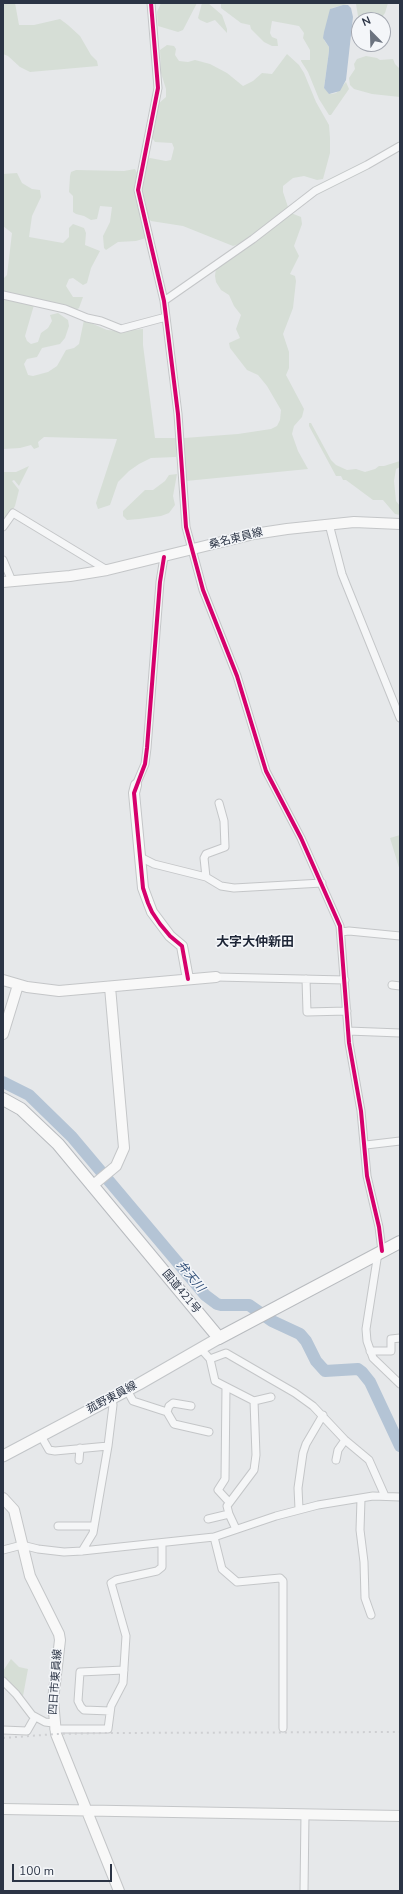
<!DOCTYPE html>
<html>
<head>
<meta charset="utf-8">
<style>
  body { margin:0 }
  #map { position:relative; width:403px; height:1894px; overflow:hidden; background:#e6e8ea; font-family:"Nunito Sans",sans-serif }
  canvas { display:block }
  .frame { position:absolute; inset:0; border:4px solid #2b3445; pointer-events:none }
  .north { position:absolute; left:351px; top:12px; width:40px; height:40px; box-sizing:border-box; background:#f4f6f9; border:1px solid #a4a8b1; border-radius:50%; rotate:337deg; font-size:11px; font-weight:700; line-height:16px; text-align:center; color:#2b3445 }
  .north::after { content:''; display:block; margin:auto; width:14px; height:18px; background:#6c737f; clip-path:polygon(50% 0,100% 100%,50% 72%,0 100%) }
  .scale { position:absolute; left:12px; top:1864px; width:100px; height:18px; box-sizing:border-box; border:2px solid #2b3445; border-top:0; padding-left:5px; font-size:12px; line-height:14px; white-space:nowrap; color:#2b3445; -webkit-text-stroke:3px #f4f6f9; paint-order:stroke }
</style>
</head>
<body>
<div id="map">
<canvas width="403" height="1894"></canvas>
<div class="frame"></div>
<div class="north">N</div>
<div class="scale">100 m</div>
</div>
<script>
const g = document.querySelector('canvas').getContext('2d');
g.lineJoin = 'round';
function fill(path, color) {
  g.fillStyle = color;
  g.fill(path, 'evenodd');
}
function shape(rows) {
  const path = new Path2D();
  for (const r of rows) {
    path.moveTo(r[0], r[1]);
    for (let i = 2; i < r.length; i += 2) path.lineTo(r[i], r[i + 1]);
  }
  return path;
}
function stroke(path, color, width, dash) {
  g.strokeStyle = color;
  g.lineWidth = width;
  g.lineCap = dash ? 'butt' : 'round';
  g.setLineDash(dash || []);
  g.stroke(path);
}
function label(font, color, halo, rows, align = 'center') {
  g.font = font + ' "Nunito Sans","Noto Sans JP",sans-serif';
  g.lineWidth = 3;
  g.setLineDash([]);
  g.textBaseline = 'middle';
  g.strokeStyle = halo;
  g.fillStyle = color;
  for (const [text, x, y, turn = 0] of rows) {
    g.save();
    g.translate(x, y);
    g.rotate((+turn || 0) * Math.PI / 180);
    g.textAlign = isNaN(turn) ? turn : align;
    if (halo) g.strokeText(text, 0, 0);
    g.fillText(text, 0, 0);
    g.restore();
  }
}
fill(shape([
  [3,3,15,3,19,25,34,25,60,19,68,25,80,36,91,55,97,61,98,66,30,72,20,67,8,56,3,54],
  [161,3,197,3,183,30,178,32,158,26,157,12],
  [202,3,208,3,222,15,227,29,227,33,215,20,207,23,200,20,198,18],
  [221,3,388,3,385,13,380,20,359,20,359,22,356,4,352,3,332,8,324,40,329,47,329,51,324,88,331,94,336,93,346,82,349,89,331,115,329,115,319,99,308,72,301,61,301,60,310,60,310,50,303,38,304,33,299,26,272,21,270,33,272,37,277,39,278,46,272,46,264,42,251,29,250,25,241,23,221,8],
  [167,45,174,46,176,49,175,55,179,61,188,62,195,60,210,64,227,73,243,86,253,81,262,73,272,74,287,54,299,65,304,73,316,102,329,125,330,138,330,153,323,179,317,180,304,176,293,178,283,186,283,192,288,207,243,243,233,246,183,226,151,221,148,218,141,190,146,160,150,158,166,161,171,160,174,148,172,143,155,142,151,136,158,104,166,97,166,89,161,73,160,50],
  [366,56,377,58,380,60,393,59,395,64,400,69,400,97,372,94,354,89,350,85,349,78,355,69,354,64,357,59],
  [135,169,137,173,136,188,146,238,136,241,118,242,106,250,104,248,103,236,110,222,112,207,100,206,97,219,91,220,84,216,76,214,73,212,73,196,69,192,70,176,71,172,76,170,124,171],
  [17,173,22,183,32,189,40,190,41,197,32,216,29,237,63,243,69,237,69,228,73,224,84,228,86,233,85,245,100,251,91,268,87,283,83,285,73,278,69,279,66,286,73,297,83,297,79,308,76,310,60,304,3,291,3,279,7,275,12,233,3,226,3,174],
  [291,213,301,217,302,224,294,246,299,256,290,274,295,276,296,281,293,308,283,334,289,352,289,368,286,375,304,409,302,417,294,426,292,434,298,451,308,469,186,481,184,438,238,434,271,429,277,426,280,420,281,410,267,386,258,375,247,370,230,348,229,343,240,338,236,329,241,315,234,306,229,295,221,290,216,282,215,276,216,268],
  [3,297,34,305,25,336,27,341,31,344,38,342,41,333,48,328,52,321,50,315,58,313,68,320,69,326,65,338,60,344,42,348,37,357,27,359,24,364,28,375,33,376,48,372,57,366,66,350,74,348,79,344,84,320,107,330,118,331,143,329,143,345,155,438,176,438,176,457,151,458,139,464,129,471,118,482,110,505,98,509,96,503,117,439,44,437,38,442,39,447,34,449,31,445,20,448,3,449],
  [309,423,311,423,331,460,336,465,347,470,356,469,365,472,375,469,379,466,384,466,400,461,400,467,396,469,394,481,396,501,400,506,400,515,395,514,383,500,373,500,346,480,343,480,341,476,336,476,309,426],
  [29,466,19,486,14,480,12,481,19,490,15,506,3,525,3,472,16,472],
  [177,474,173,496,175,505,169,513,161,516,139,519,127,520,123,516,123,511,145,490,153,490,165,481,169,475],
  [400,835,400,871,390,838],
  [11,1659,19,1667,28,1669,23,1696,3,1676,3,1671]
]), '#d6ded6');
fill(shape([
  [343,5,348,5,351,8,353,17,346,80,340,91,329,94,324,88,329,51,329,47,323,38,324,32,330,9]
]), '#b4c4d5');
stroke(shape([
  [3,1082,29,1095,72,1137,205,1295,217,1304,221,1305,249,1305,272,1321,300,1334,306,1341,316,1361,325,1371,358,1369,362,1372,370,1382,400,1446]
]), '#b4c4d5', 12);
const street = shape([
  [151,3,158,88,138,190,164,301,168,333,178,414,186,527,203,590,237,676,266,771,301,838,340,926,349,1043,361,1111,367,1176,379,1227,382,1251],
  [3,295,65,309,87,318,101,321,121,329,166,317],
  [164,301,253,239,315,191,367,165,400,146],
  [329,524,342,574,400,718],
  [3,527,13,513,107,570],
  [3,560,12,581],
  [136,785,145,764,147,748,160,582,164,557],
  [140,857,154,864,206,877,221,886,234,888,322,883],
  [206,877,204,858,206,854,225,847,224,821,219,803],
  [341,932,349,931,400,936],
  [216,977,345,980],
  [306,979,307,1012,347,1011],
  [392,985,400,986],
  [348,1031,400,1033],
  [366,1145,400,1141],
  [378,1253,366,1329,367,1341,373,1358,400,1384],
  [201,1349,210,1359,226,1353,295,1393,313,1406,345,1440,369,1460,385,1496],
  [370,1351,391,1351,391,1339,400,1338],
  [210,1359,215,1381,254,1401,256,1455,254,1470,227,1506,229,1514,236,1529],
  [226,1387,225,1479,218,1490,229,1502],
  [127,1390,133,1401,167,1412,174,1424,209,1432],
  [254,1401,271,1397],
  [167,1412,169,1406,173,1403,191,1406],
  [41,1436,49,1450,55,1451,108,1446],
  [79,1460,80,1448],
  [336,1460,338,1450,345,1440],
  [361,1499,360,1530,364,1562,365,1598,371,1615],
  [299,1509,298,1488,303,1453,306,1444,323,1415],
  [208,1519,229,1514],
  [58,1526,93,1526],
  [214,1537,222,1569,237,1582,280,1578,283,1581,283,1728],
  [3,1550,22,1545,38,1549,64,1552,82,1551,214,1537,276,1516,318,1505,373,1496,400,1497],
  [82,1551,93,1533,108,1446,113,1405,112,1398],
  [3,1681,16,1694,32,1715,45,1722,53,1723],
  [110,1711,84,1710,81,1707,78,1701,80,1672,124,1670],
  [54,1729,108,1729,111,1706,123,1683,126,1636,111,1583,116,1580,157,1571,162,1567,162,1543],
  [3,1730,27,1731,35,1717],
  [304,1891,305,1814]
]);
const secondary = shape([
  [3,582,70,576,107,570,254,534,287,529,354,522,400,524],
  [136,785,134,793,143,888,152,912,170,936,182,946,188,979],
  [3,980,27,987,59,991,216,977],
  [3,1034,18,985],
  [92,1186,116,1166,124,1148,110,987],
  [3,1498,14,1510,30,1576,59,1634,60,1640,53,1700,56,1734,119,1891],
  [3,1809,400,1816]
]);
const primary = shape([
  [3,1456,139,1384,219,1338]
]);
const highway = shape([
  [3,1099,21,1109,58,1144,219,1338,400,1242]
]);
stroke(street, '#c4c6c8', 9);
stroke(secondary, '#c4c6c8', 12);
stroke(primary, '#c2c5c8', 13);
stroke(highway, '#b8bbbf', 14);
stroke(street, '#f5f6f7', 7);
stroke(secondary, '#f8f8f8', 10);
stroke(primary, '#f8f8f8', 11);
stroke(highway, '#f8f8f8', 12);
stroke(shape([
  [3,1738,56,1734,107,1733,400,1732]
]), '#cecfd2', 2, [2, 4]);
stroke(shape([
  [151,3,158,88,138,190,164,301,168,333,178,414,186,527,203,590,237,676,266,771,301,838,340,926,349,1043,361,1111,367,1176,379,1227,382,1251],
  [164,557,160,582,147,748,145,764,134,793,143,888,148,903,152,912,160,924,170,936,182,946,188,979]
]), '#d6006c', 4);
label('11px', '#2b3445', '#f4f6f9', [
  ["桑名東員線",236,539,-14],
  ["国道421号",181,1292,50],
  ["菰野東員線",112,1398,-28],
  ["四日市東員線",56,1682,-86]
]);
label('italic 12px', '#34527a', '#f4f6f9', [
  ["弁天川",190,1277,50]
]);
label('bold 13px', '#1d2536', '#f4f6f9', [
  ["大字大仲新田",255,943]
]);
</script>
</body>
</html>
